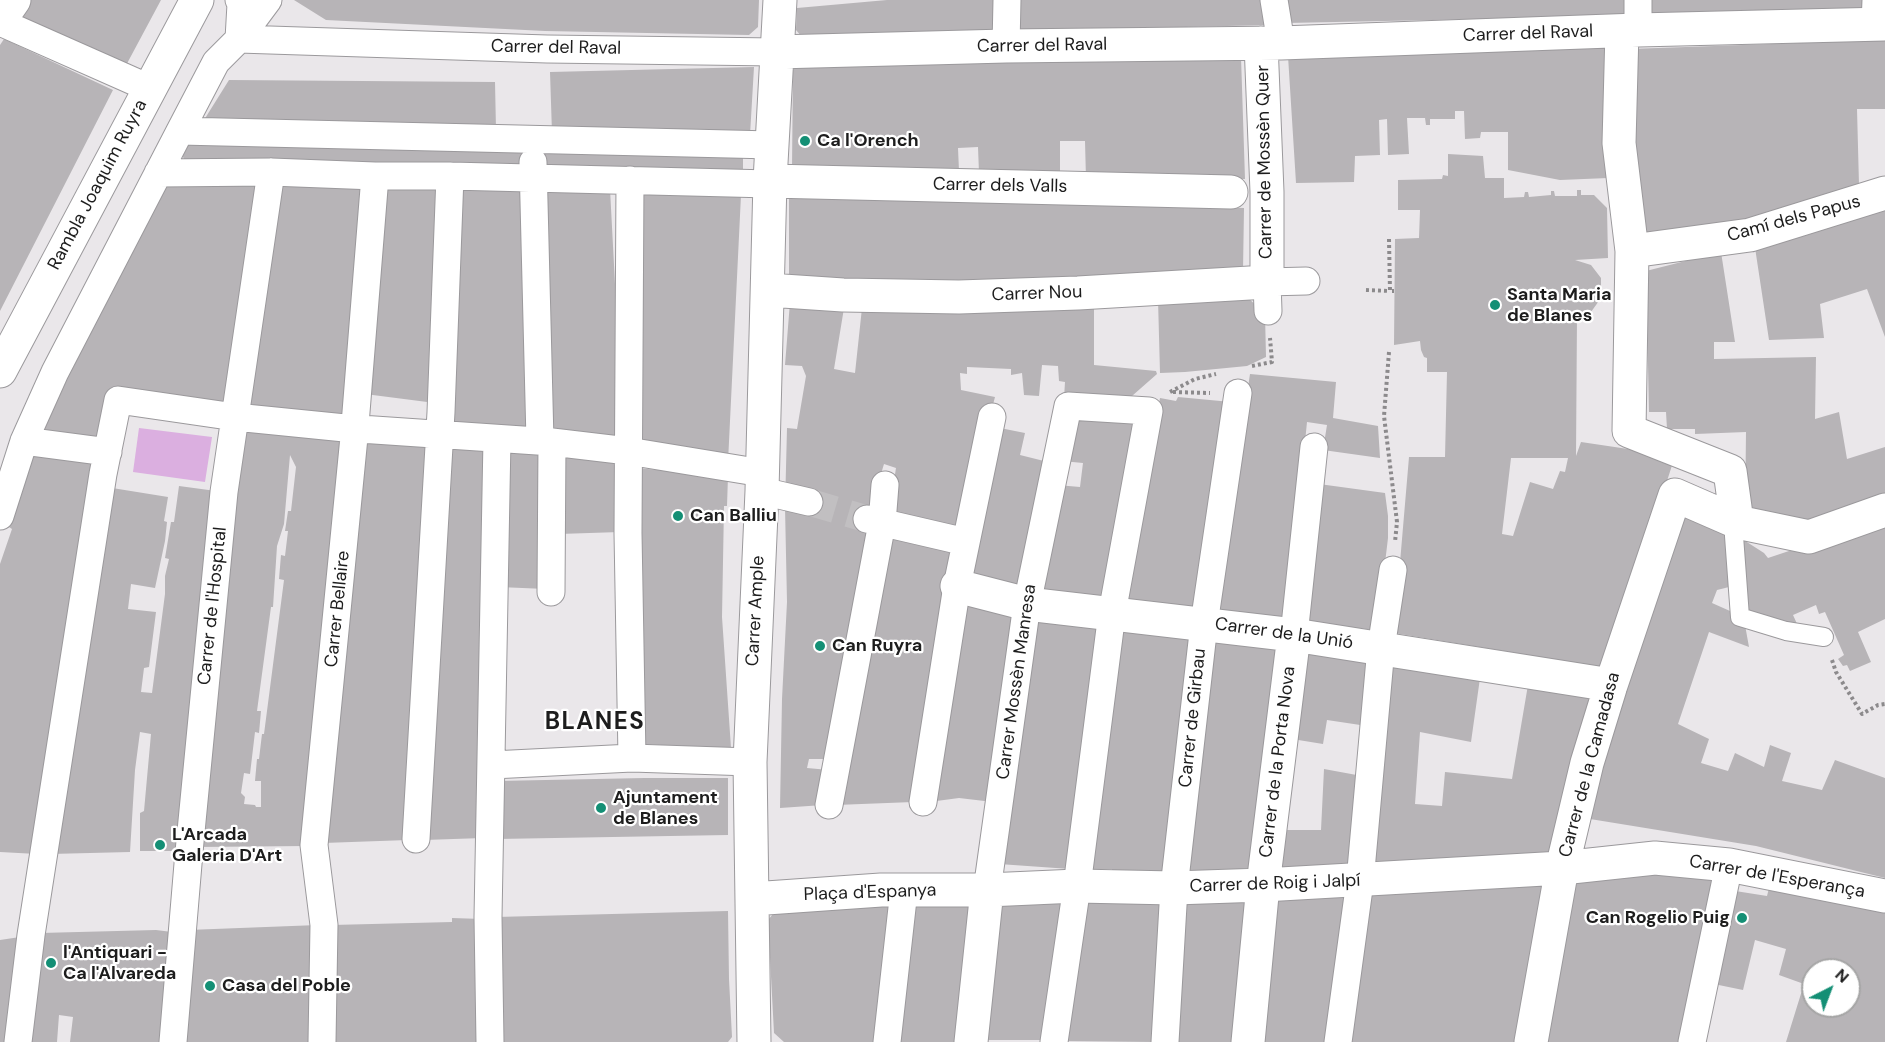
<!DOCTYPE html>
<html>
<head>
<meta charset="utf-8">
<style>
  body { margin:0 }
  #map { position:relative; width:1885px; height:1042px; overflow:hidden; background:#eae7ea; font-family:"DM Sans",sans-serif }
  canvas { display:block }
  .north { position:absolute; left:1801px; top:958px; width:60px; height:60px; box-sizing:border-box; background:#fff; border:2px solid #a5a5a5; border-radius:50%; rotate:42deg; font-size:16px; font-weight:700; line-height:24px; text-align:center; color:#1d1d1d }
  .north::after { content:''; display:block; margin:auto; width:21px; height:27px; background:#148f75; clip-path:polygon(50% 0,100% 100%,50% 72%,0 100%) }
</style>
</head>
<body>
<div id="map">
<canvas width="1885" height="1042"></canvas>
<div class="north">N</div>
</div>
<script>
const g = document.querySelector('canvas').getContext('2d');
g.lineJoin = 'round';
function fill(path, color) {
  g.fillStyle = color;
  g.fill(path, 'evenodd');
}
function shape(rows) {
  const path = new Path2D();
  for (const r of rows) {
    path.moveTo(r[0], r[1]);
    for (let i = 2; i < r.length; i += 2) path.lineTo(r[i], r[i + 1]);
  }
  return path;
}
function stroke(path, color, width, dash) {
  g.strokeStyle = color;
  g.lineWidth = width;
  g.lineCap = dash ? 'butt' : 'round';
  g.setLineDash(dash || []);
  g.stroke(path);
}
function label(font, color, halo, rows, align = 'center') {
  g.font = font + ' "DM Sans",sans-serif';
  g.lineWidth = 4.5;
  g.setLineDash([]);
  g.textBaseline = 'middle';
  g.strokeStyle = halo;
  g.fillStyle = color;
  for (const [text, x, y, turn = 0] of rows) {
    g.save();
    g.translate(x, y);
    g.rotate((+turn || 0) * Math.PI / 180);
    g.textAlign = isNaN(turn) ? turn : align;
    if (halo) g.strokeText(text, 0, 0);
    g.fillText(text, 0, 0);
    g.restore();
  }
}
fill(shape([
  [139,428,212,437,205,482,133,472]
]), '#dbafe0');
fill(shape([
  [28,0,161,0,123,71,13,24],
  [294,0,759,0,758,27,749,35,545,31,326,20],
  [887,0,996,0,997,32,802,37,796,30,797,8],
  [1015,0,1265,0,1268,25,1022,31,1014,24],
  [1282,0,1630,0,1630,16,1286,23],
  [1644,0,1869,0,1868,13,1643,16],
  [4,39,113,90,0,311,0,45],
  [1885,40,1885,109,1857,109,1859,185,1693,239,1643,236,1625,118,1629,49],
  [1614,48,1608,178,1560,180,1508,170,1508,132,1481,132,1480,138,1465,139,1464,111,1455,111,1455,119,1430,119,1430,125,1426,125,1425,118,1407,118,1409,154,1388,155,1387,119,1379,120,1380,155,1355,156,1354,182,1296,183,1288,56],
  [1241,57,1245,179,1086,179,1085,141,1060,141,1060,178,979,173,978,147,958,148,959,171,792,169,793,66],
  [754,67,750,135,552,133,550,72],
  [229,80,495,82,496,130,204,120],
  [193,137,523,146,521,166,184,159,182,155],
  [539,146,743,151,743,173,541,168],
  [1448,154,1483,156,1485,178,1504,178,1504,198,1524,197,1525,192,1528,192,1529,197,1551,195,1551,191,1554,191,1555,196,1577,196,1577,190,1581,190,1581,195,1594,195,1607,208,1608,258,1575,260,1591,265,1601,278,1601,298,1591,312,1577,316,1576,456,1581,442,1675,456,1607,668,1394,633,1409,457,1445,457,1447,372,1427,372,1427,358,1424,357,1421,350,1420,341,1394,345,1395,239,1419,238,1420,210,1398,210,1398,180,1442,179,1443,175,1448,176],
  [1511,458,1568,458,1565,472,1560,471,1553,489,1530,482,1513,536,1502,534],
  [166,179,258,182,228,405,113,390,101,442,38,432],
  [278,183,366,185,347,419,241,407],
  [542,187,610,189,623,436,559,437,547,428],
  [385,188,441,188,435,403,365,394],
  [456,188,524,188,532,434,450,425],
  [641,190,741,195,728,462,639,445],
  [789,195,1244,208,1243,271,1037,284,789,278],
  [1885,201,1885,337,1867,289,1820,304,1824,338,1769,340,1754,241],
  [1721,252,1735,342,1714,342,1714,359,1816,357,1815,419,1839,412,1847,459,1885,447,1885,499,1799,526,1745,517,1746,432,1695,434,1695,429,1667,429,1666,412,1649,412,1646,271],
  [1244,294,1265,314,1266,357,1247,366,1185,372,1160,373,1158,299],
  [790,302,844,308,834,369,855,373,862,308,1094,306,1094,365,1156,371,1157,374,1124,403,1064,398,1065,382,1059,381,1058,366,1042,365,1039,396,1024,395,1022,373,1011,375,1011,369,967,367,967,374,960,373,961,390,995,397,959,534,897,517,890,506,896,468,884,464,865,526,875,528,832,759,809,759,807,768,829,770,823,805,780,808,782,699,787,602,785,507,787,428,797,429,806,376,802,366,785,365],
  [1250,374,1336,382,1333,418,1378,426,1380,458,1323,450,1327,425,1307,422,1287,622,1213,617],
  [1178,397,1231,402,1199,613,1123,606,1160,398,1176,401],
  [1072,414,1141,420,1107,604,1034,596,1057,485,1080,487,1083,463,1062,461],
  [239,424,346,435,307,846,196,847],
  [290,455,296,467,291,511,288,511,285,531,288,531,285,556,281,555,279,579,284,580,264,734,262,734,259,759,257,759,255,781,261,781,261,807,256,807,255,805,244,804,245,797,241,793,244,773,250,774,255,732,259,733,261,711,257,711,271,607,273,607,277,546,284,524],
  [995,427,1025,433,1020,455,1052,463,1025,594,967,580],
  [360,437,427,446,408,840,323,843],
  [444,440,490,445,483,838,424,840],
  [505,447,544,451,546,589,499,587],
  [34,450,98,459,37,854,0,852,0,564,12,529,9,527],
  [557,452,619,461,620,532,559,534],
  [636,468,728,476,727,506,724,506,722,617,731,748,638,744],
  [1319,484,1385,493,1388,516,1388,538,1377,630,1303,623],
  [179,486,216,491,179,851,140,851,140,813,144,811,151,734,140,732,135,770,130,852,50,854,106,487,168,497,164,521,167,522,165,541,155,588,131,584,128,609,156,612,149,667,144,668,141,692,152,693,165,594,165,576,169,559,165,558,171,522,174,522],
  [1679,504,1727,532,1729,587,1717,590,1712,603,1730,611,1745,625,1749,647,1709,632,1678,724,1709,739,1701,763,1728,771,1735,753,1764,767,1770,745,1791,753,1782,781,1822,790,1835,760,1885,778,1885,878,1756,846,1584,818],
  [1885,519,1885,619,1858,632,1871,662,1850,671,1847,665,1843,666,1838,659,1844,655,1825,612,1819,614,1816,605,1793,615,1798,626,1750,616,1742,599,1739,537,1764,553,1768,558],
  [886,529,958,547,913,802,836,805],
  [963,595,1020,611,993,802,959,798,929,802],
  [1031,611,1101,618,1070,869,999,864],
  [1118,620,1193,629,1166,876,1112,873,1112,869,1087,869],
  [1209,635,1281,643,1254,870,1180,873],
  [1300,645,1375,656,1367,726,1327,720,1323,744,1286,738],
  [1391,659,1481,671,1471,742,1420,732,1415,804,1442,806,1445,772,1512,779,1529,679,1597,693,1559,861,1367,871],
  [1324,769,1362,776,1352,871,1272,872,1276,830,1321,830],
  [645,778,728,778,728,835,497,839,496,781],
  [1617,873,1692,876,1721,882,1686,1042,1536,1042,1568,875],
  [1552,879,1523,1042,1352,1042,1365,888],
  [1769,888,1885,911,1885,1042,1786,1042,1804,984,1779,975,1786,949,1755,940,1743,990,1709,983,1729,890,1767,896],
  [1813,970,1849,970,1849,1006,1813,1006],
  [1350,889,1335,1042,1256,1042,1271,895],
  [1253,893,1237,1042,1169,1042,1179,899],
  [1065,900,1046,1040,978,1040,994,901],
  [1081,900,1162,903,1154,1042,1062,1041],
  [980,901,963,1042,894,1042,912,904],
  [897,906,882,1033,873,1042,784,1042,774,1033,768,920,778,908],
  [728,911,729,979,732,1037,728,1042,496,1042,496,917],
  [452,918,482,919,482,1042,333,1042,332,925,452,922],
  [318,925,317,1042,179,1042,188,930],
  [156,930,172,932,163,1042,70,1042,73,1017,59,1015,57,1042,26,1042,40,933],
  [20,937,7,1042,0,1042,0,940]
]), '#b7b4b7');
stroke(shape([
  [809,502,867,519]
]), '#c1bfc1', 27, [27, 14]);
const service = shape([
  [1737,522,1734,536,1740,617,1786,631,1824,637]
]);
const pedestrian = shape([
  [239,0,241,4,239,39,547,49,776,52],
  [1274,0,1281,43],
  [1638,0,1638,30],
  [0,22,149,88],
  [1875,24,1876,0],
  [1006,46,1007,0],
  [180,131,772,145],
  [533,162,540,441],
  [158,173,271,172,375,176,450,176,770,184],
  [630,180,628,533,632,758],
  [1268,311,1267,282,1306,281],
  [24,441,108,452],
  [762,491,809,502],
  [0,516,24,441,55,372,180,131,216,62,239,39,268,0],
  [867,519,966,542],
  [551,592,552,442],
  [1294,635,1314,447],
  [492,765,632,758,750,762],
  [923,802,957,586,992,417],
  [829,805,882,523,885,485],
  [416,839,441,412,450,176],
  [987,890,1027,604,1068,406,1149,411,1112,613,1077,886,1054,1042],
  [18,1042,31,935,103,474,118,400,235,417,345,428,552,442,628,451,762,473],
  [173,1042,189,852,224,492,271,172],
  [322,1042,324,925,314,845,354,437,375,176],
  [490,1042,488,917,497,439],
  [887,1042,904,890],
  [1165,1042,1174,888,1204,624,1238,393],
  [1338,1042,1360,881,1381,648,1393,570],
  [1692,1042,1729,865]
]);
const minor = shape([
  [0,20,14,0],
  [1622,31,1619,143,1632,251,1629,431,1730,471,1737,522],
  [776,52,1006,46,1281,43,1638,30,1885,24],
  [770,181,1231,192],
  [1632,251,1750,235,1885,193],
  [768,290,843,295,959,297,1078,293,1267,282,1267,192,1261,43],
  [0,371,197,0],
  [957,586,1027,604,1294,635,1611,685],
  [752,899,881,890,987,890,1077,886,1174,888,1263,885,1562,868,1655,858,1729,865,1885,896],
  [754,1042,750,762,762,491,770,181,780,0],
  [971,1042,987,890],
  [1248,1042,1263,885,1294,635],
  [1531,1042,1562,868,1587,763,1611,685,1675,495,1737,522,1809,537,1885,510]
]);
stroke(service, '#9b999c', 20);
stroke(pedestrian, '#9b999c', 29);
stroke(minor, '#9b999c', 35);
stroke(shape([
  [1389,239,1390,291,1394,291],
  [1366,290,1390,291],
  [1389,352,1384,416,1397,522,1395,542],
  [1252,366,1272,362,1270,338],
  [1170,392,1195,379,1216,374],
  [1173,392,1210,393],
  [1832,660,1836,672,1862,714,1878,705,1885,704]
]), '#8c8a8c', 4, [3, 3]);
stroke(service, '#fff', 18);
stroke(pedestrian, '#fff', 27);
stroke(minor, '#fff', 33);
for (const [x, y, r, color] of [
  [805,141,6,"#148f75"],
  [1495,305,6,"#148f75"],
  [678,516,6,"#148f75"],
  [820,646,6,"#148f75"],
  [601,808,6,"#148f75"],
  [160,845,6,"#148f75"],
  [1742,918,6,"#148f75"],
  [51,963,6,"#148f75"],
  [210,986,6,"#148f75"]
]) {
  const dot = new Path2D();
  dot.arc(x, y, r, 0, 2 * Math.PI);
  g.fillStyle = color;
  g.fill(dot);
  stroke(dot, '#fff', 2);
}
label('18px', '#1d1d1d', '#fff', [
  ["Carrer del Raval",1528,34,-2],
  ["Carrer del Raval",1042,46,-1],
  ["Carrer del Raval",556,48,1],
  ["Carrer de Mossèn Quer",1265,162,-91],
  ["Rambla Joaquim Ruyra",98,185,-62],
  ["Carrer dels Valls",1000,186,1],
  ["Camí dels Papus",1794,219,-15],
  ["Carrer Nou",1037,294,-2],
  ["Carrer de l'Hospital",213,606,-84],
  ["Carrer Bellaire",338,609,-84],
  ["Carrer Ample",756,611,-87],
  ["Carrer de la Unió",1284,634,8],
  ["Carrer Mossèn Manresa",1017,682,-82],
  ["Carrer de Girbau",1193,718,-84],
  ["Carrer de la Porta Nova",1278,762,-83],
  ["Carrer de la Camadasa",1590,765,-75],
  ["Carrer de l'Esperança",1777,877,10],
  ["Carrer de Roig i Jalpí",1275,884,-2],
  ["Plaça d'Espanya",870,893,-2]
]);
label('bold 18px', '#1d1d1d', '#fff', [
  ["Ca l'Orench",817,141],
  ["Santa Maria",1507,295],
  ["de Blanes",1507,316],
  ["Can Balliu",690,516],
  ["Can Ruyra",832,646],
  ["Ajuntament",613,798],
  ["de Blanes",613,819],
  ["L'Arcada",172,835],
  ["Galeria D'Art",172,856],
  ["Can Rogelio Puig",1730,918,"right"],
  ["l'Antiquari -",63,953],
  ["Ca l'Alvareda",63,974],
  ["Casa del Poble",222,986]
], 'left');
g.letterSpacing = '1.5px';
label('bold 24px', '#1d1d1d', '#fff', [
  ["BLANES",595,723]
]);
g.letterSpacing = '0px';
</script>
</body>
</html>
